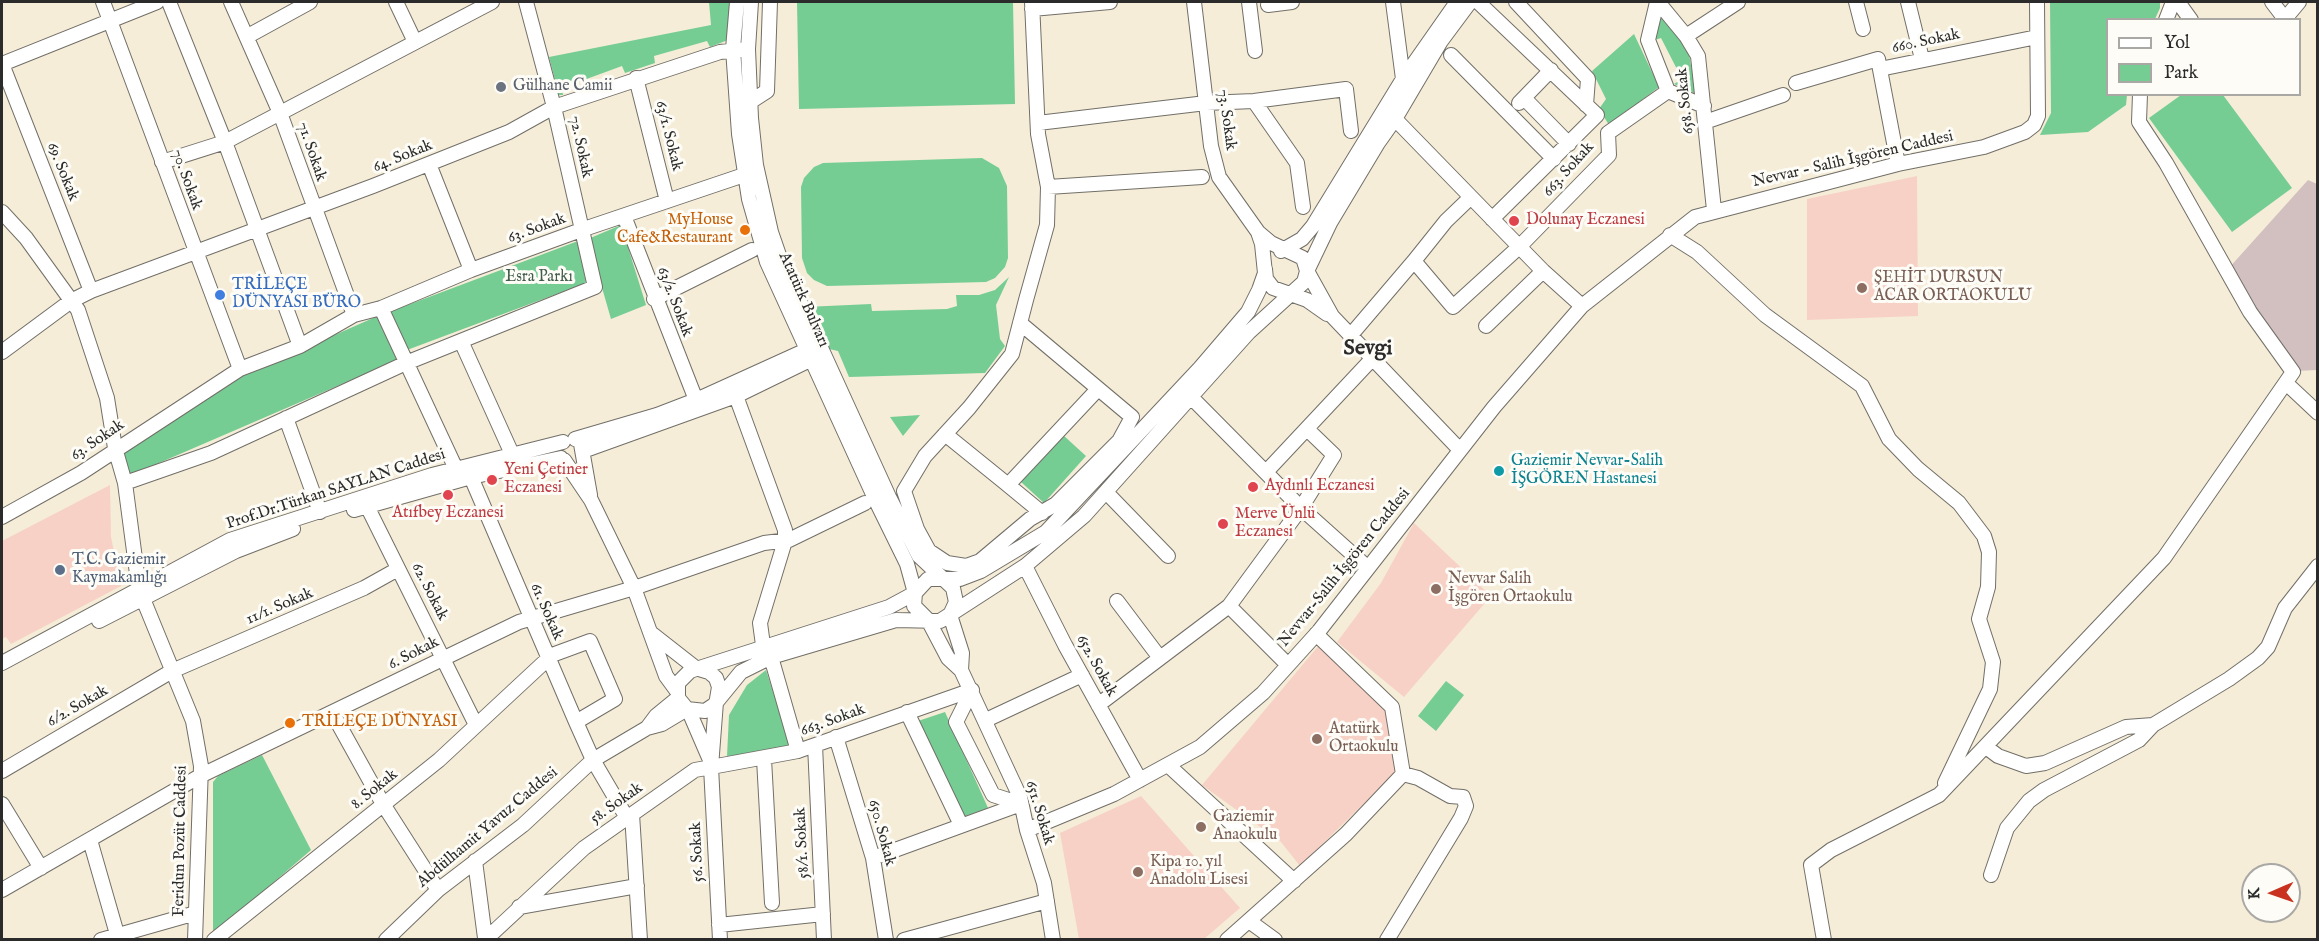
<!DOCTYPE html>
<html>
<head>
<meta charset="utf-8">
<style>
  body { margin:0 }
  #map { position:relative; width:2319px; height:941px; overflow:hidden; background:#f5edd8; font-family:"IM FELL English",serif }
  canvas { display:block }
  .frame { position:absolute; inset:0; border:3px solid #2b2b2b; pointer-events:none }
  .legend { position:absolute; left:2106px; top:18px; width:195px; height:78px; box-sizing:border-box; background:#fdfcf7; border:2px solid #a9a8a5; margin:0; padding:8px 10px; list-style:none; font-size:18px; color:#2b2b2b }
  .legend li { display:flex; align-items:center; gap:12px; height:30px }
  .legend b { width:30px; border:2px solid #a9a8a5 }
  .north { position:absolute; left:2241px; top:863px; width:60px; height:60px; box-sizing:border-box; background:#fdfcf7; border:2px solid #a9a8a5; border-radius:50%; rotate:268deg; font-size:16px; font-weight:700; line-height:24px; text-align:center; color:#2b2b2b }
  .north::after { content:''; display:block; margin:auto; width:21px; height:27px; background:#c8321e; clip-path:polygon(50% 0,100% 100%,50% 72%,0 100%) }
</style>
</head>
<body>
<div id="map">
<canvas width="2319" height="941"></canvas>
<div class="frame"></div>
<ul class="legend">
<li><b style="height:8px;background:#fff"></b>Yol</li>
<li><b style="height:16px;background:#75cd93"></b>Park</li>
</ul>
<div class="north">K</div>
</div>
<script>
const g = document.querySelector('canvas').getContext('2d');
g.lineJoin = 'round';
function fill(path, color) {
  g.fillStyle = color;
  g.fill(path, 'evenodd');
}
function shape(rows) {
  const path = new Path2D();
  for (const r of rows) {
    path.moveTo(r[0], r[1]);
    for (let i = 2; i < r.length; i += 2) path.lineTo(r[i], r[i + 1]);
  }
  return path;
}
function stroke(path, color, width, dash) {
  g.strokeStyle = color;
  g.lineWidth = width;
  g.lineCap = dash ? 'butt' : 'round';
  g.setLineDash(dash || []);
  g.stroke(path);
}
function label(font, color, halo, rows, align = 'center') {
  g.font = font + ' "IM FELL English",serif';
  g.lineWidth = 6;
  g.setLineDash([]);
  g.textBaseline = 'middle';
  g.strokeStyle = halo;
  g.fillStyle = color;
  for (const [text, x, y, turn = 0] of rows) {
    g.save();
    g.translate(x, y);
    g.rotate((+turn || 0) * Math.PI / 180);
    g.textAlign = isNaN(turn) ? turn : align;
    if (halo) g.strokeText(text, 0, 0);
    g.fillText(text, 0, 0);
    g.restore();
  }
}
fill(shape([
  [1917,176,1918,316,1807,320,1807,199],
  [110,485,111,537,121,586,11,644,6,637,2,639,2,541],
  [1414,523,1491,596,1404,697,1337,642,1381,583],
  [1320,644,1387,707,1398,770,1300,866,1281,842,1202,785],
  [1141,796,1240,908,1204,939,1079,939,1060,833]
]), '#f7d1c6');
fill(shape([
  [2308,180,2317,184,2317,370,2295,371,2228,269]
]), '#d2bfbf');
fill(shape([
  [709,2,733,2,728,40,710,47,707,41,654,56,655,63,625,73,622,66,562,88,563,95,559,95,549,57,711,25],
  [797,2,1013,2,1015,104,799,109],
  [2050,2,2160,2,2160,8,2155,19,2108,20,2108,94,2127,95,2126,105,2088,132,2040,135,2051,113],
  [1663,13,1689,54,1696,94,1674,84,1682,79,1661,38,1655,40,1656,20],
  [1634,34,1659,87,1609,125,1599,109,1606,99,1592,71],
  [2181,95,2223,95,2292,188,2232,232,2149,118],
  [982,158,999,168,1007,186,1008,258,1005,267,995,278,986,282,827,286,814,280,807,273,802,258,801,187,804,178,814,167,823,163],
  [621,225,646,305,611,319,588,239],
  [578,241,586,283,407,350,389,312],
  [1009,277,996,305,1000,339,1005,346,985,373,849,377,838,351,825,348,805,307,871,304,872,311,947,309,957,306,956,295,979,295,995,290],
  [380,315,400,359,129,476,123,453,246,374],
  [920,415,903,436,890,417],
  [1063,435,1086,456,1044,503,1021,482],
  [766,670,790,745,778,752,727,756,729,715,747,685],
  [1446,681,1464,695,1436,731,1418,716],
  [945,712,988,808,960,818,918,721],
  [262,755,311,850,213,935,213,782,218,776]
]), '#75cd93');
const minor = shape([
  [103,2,240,369],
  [169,2,225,142,300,346],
  [231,2,280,113,354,315],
  [396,2,415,42],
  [737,2,733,49,739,134,749,199,767,262,877,503,907,564,915,593,914,606,928,620,948,658,961,670,1020,797,1027,830,1044,883,1053,940],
  [751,2,748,49,751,118,756,165,771,232,780,258,889,497,919,556,953,588,956,602,950,615],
  [1249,2,1255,51],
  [1393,2,1403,79],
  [1478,2,1597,115,1492,219],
  [1516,2,1588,79,1586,105],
  [1657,2,1648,40,1668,91,1704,106],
  [1658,2,1686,36,1698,56,1714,210],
  [1856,2,1863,29],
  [1908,2,1922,59],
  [2178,2,2191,20],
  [2272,2,2285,19],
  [1268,5,1292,2],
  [1032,9,1110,2],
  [2166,20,2173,2],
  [2284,20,2299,2],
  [248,36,310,2],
  [1686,36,1738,2],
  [1451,55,1554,159],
  [2,64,91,291],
  [2,64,157,2],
  [1880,69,2037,37],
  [636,78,667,201],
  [1796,83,1878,59,1898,164],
  [1524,98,1569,144],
  [1254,101,1297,163,1303,207],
  [750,102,767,91,770,2],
  [1519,103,1551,70],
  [1395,119,1543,271,1582,306],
  [1705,122,1783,95],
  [1038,123,1206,103,1254,101,1346,89,1351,131],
  [162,162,225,142,492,2],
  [429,164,471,270],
  [1048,187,1202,177],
  [1471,197,1446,221,1414,261,1453,307,1519,247,1609,155,1608,133,1668,91],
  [2,212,26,238,78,310,107,398,115,448,125,483,139,589,193,721,201,766,195,940],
  [624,216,696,400],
  [1670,235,1697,252,1765,315,1862,386,1889,439,1918,469,1959,503,1984,536,1989,552,1988,587,1979,619,1993,662,1990,689,1945,783],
  [1281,251,1302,239,1313,226,1403,79,1457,2],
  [1265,269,1266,279,1273,288,1307,300,1327,314],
  [654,299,752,250],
  [381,308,456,469],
  [1020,323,1132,417,1119,441,1056,504,1030,519,980,561,966,566,947,563,929,551,917,529,904,491,925,456,969,408,1012,354,1026,300,1047,225,1048,187,1038,134,1032,2],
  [1486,326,1543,271],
  [1350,336,1414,261],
  [461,341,512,454],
  [2,352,71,301,91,291,373,186,509,132,554,107,720,52,748,49],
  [2286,383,2318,413],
  [736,396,785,530,785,541,760,623,763,645],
  [1191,397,1301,508,1368,568],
  [286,418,320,512],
  [945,434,1008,485],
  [575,439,657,415,696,400,815,346],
  [581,444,590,495],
  [1460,450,1332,316,1307,271,1330,223,1378,143,1395,119,1441,41,1470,2],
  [583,451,736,396,820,355],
  [564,460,591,500,634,588,666,676,677,691],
  [1266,472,1372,359],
  [471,477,576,722,593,760,627,818],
  [125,483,211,453,406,363,595,287,554,107,526,2],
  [1106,492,1168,556],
  [367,506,476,725],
  [354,510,471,477,561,458],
  [1042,513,1008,485,1098,389],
  [2,517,81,473,240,369,300,346,354,315,381,308,471,270,581,230,744,175],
  [1025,566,1065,645,1140,780],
  [915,593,889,607,690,671,678,683,678,698,687,709,705,711,714,705,741,672,771,657,896,620,940,621,1025,566,1084,516,1249,332,1304,282,1307,271,1303,258,1271,243,1258,232],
  [915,593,928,579,960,579,981,571,1046,532,1200,368,1248,312,1259,290,1265,273,1262,244,1258,232,1219,177,1211,146,1194,2],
  [1117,601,1160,658],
  [1229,606,1301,508,1334,455,1307,429],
  [950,615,962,653,961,670],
  [99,621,236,551,293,529],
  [651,633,697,669],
  [771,657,798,751,972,690],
  [2,663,230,540,432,475,563,442],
  [699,669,709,672,716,678,719,687,717,699],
  [716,702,711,767,720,940],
  [1098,705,1229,606,1288,665],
  [688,709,710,760],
  [907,712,961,825],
  [333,714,383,804,438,890],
  [986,720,1082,675],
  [647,728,656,716,678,698],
  [836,737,873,858,886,940],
  [815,745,824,940],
  [1986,747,1998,756,2026,766,2045,763,2126,727,2153,725],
  [764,759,772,903],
  [1168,765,1294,881],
  [2,771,172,671,364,588,398,569],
  [2,804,41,868],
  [632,814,640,940],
  [1027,830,1114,794,1200,747,1263,693,1319,631,1494,407,1582,306,1695,217,1898,164,1984,147,2025,132,2034,125,2038,116,2037,2],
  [90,840,117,934],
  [873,858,1021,804,993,795,956,722,972,690],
  [475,861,485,938],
  [1991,875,2007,828,2029,801,2044,790,2139,740,2153,725,2229,679,2258,658,2268,647,2285,608,2318,566],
  [2,890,200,776,519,622,634,588,764,543,789,540,865,503],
  [519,907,637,886],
  [1249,921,1275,940],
  [719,925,823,914],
  [101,940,196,913],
  [214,940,439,760,552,655,590,641,615,699,576,722],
  [386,940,438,890,523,825,593,760,647,728,662,724,687,709],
  [485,940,584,848,695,770,798,751],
  [904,940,1047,901],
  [1227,940,1346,834,1403,774,1392,707,1316,634],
  [1387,940,1461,818,1466,806,1463,797,1450,796,1418,778,1403,774],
  [1824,940,1811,865,1831,850,1939,795,2164,558,2293,372,2250,312,2166,163,2139,122,2140,94]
]);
stroke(minor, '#726f68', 16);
stroke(minor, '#fff', 14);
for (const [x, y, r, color] of [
  [501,87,6,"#6b7280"],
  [1514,221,6,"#e0444e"],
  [745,230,6,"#e8710a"],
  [1862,288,6,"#8d6e63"],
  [220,295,6,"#3f7fe0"],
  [1499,471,6,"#0f9aa8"],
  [492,480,6,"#e0444e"],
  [1253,487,6,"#e0444e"],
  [448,495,6,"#e0444e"],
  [1223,524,6,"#e0444e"],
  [60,570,6,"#5c6f8a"],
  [1436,589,6,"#8d6e63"],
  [290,723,6,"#e8710a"],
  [1317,739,6,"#8d6e63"],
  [1201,827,6,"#8d6e63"],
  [1138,872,6,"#8d6e63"]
]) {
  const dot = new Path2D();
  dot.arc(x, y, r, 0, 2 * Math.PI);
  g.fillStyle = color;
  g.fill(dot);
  stroke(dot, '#fdfcf7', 2);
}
label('16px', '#2b2b2b', '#fdfcf7', [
  ["660. Sokak",1926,42,-12],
  ["658. Sokak",1686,101,-96],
  ["73. Sokak",1226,120,82],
  ["63/1. Sokak",668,136,76],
  ["72. Sokak",580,147,78],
  ["71. Sokak",311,152,71],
  ["64. Sokak",403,157,-22],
  ["Nevvar - Salih İşgören Caddesi",1853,160,-13],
  ["663. Sokak",1569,170,-48],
  ["69. Sokak",62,172,68],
  ["70. Sokak",186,180,70],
  ["63. Sokak",537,229,-20],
  ["Atatürk Bulvarı",803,300,66],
  ["63/2. Sokak",674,302,69],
  ["63. Sokak",98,441,-34],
  ["Prof.Dr.Türkan SAYLAN Caddesi",336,490,-18],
  ["Nevvar-Salih İşgören Caddesi",1345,568,-51],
  ["62. Sokak",429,592,63],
  ["11/1. Sokak",280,607,-23],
  ["61. Sokak",546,612,66],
  ["6. Sokak",414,654,-27],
  ["652. Sokak",1096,666,61],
  ["6/2. Sokak",78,707,-30],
  ["663. Sokak",833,721,-20],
  ["8. Sokak",375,790,-39],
  ["58. Sokak",617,804,-35],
  ["651. Sokak",1039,813,73],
  ["Abdülhamit Yavuz Caddesi",488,828,-40],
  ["650. Sokak",881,833,75],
  ["Feridun Pozüt Caddesi",181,841,-89],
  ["58/1. Sokak",803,843,-93],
  ["56. Sokak",698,852,-93]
]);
label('16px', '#5b616d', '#fdfcf7', [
  ["Gülhane Camii",513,87]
], 'left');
label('16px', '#c56008', '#fdfcf7', [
  ["MyHouse",733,221],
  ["Cafe&Restaurant",733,239],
  ["TRİLEÇE DÜNYASI",302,723,"left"]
], 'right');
label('16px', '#be3a42', '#fdfcf7', [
  ["Dolunay Eczanesi",1526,221],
  ["Yeni Çetiner",504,471],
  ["Eczanesi",504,489],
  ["Aydınlı Eczanesi",1265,487],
  ["Atıfbey Eczanesi",448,514,"center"],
  ["Merve Ünlü",1235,515],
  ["Eczanesi",1235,533]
], 'left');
label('16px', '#415c4a', '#fdfcf7', [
  ["Esra Parkı",539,278]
]);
label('16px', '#785e54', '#fdfcf7', [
  ["ŞEHİT DURSUN",1874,279],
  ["ACAR ORTAOKULU",1874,297],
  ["Nevvar Salih",1448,580],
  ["İşgören Ortaokulu",1448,598],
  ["Atatürk",1329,730],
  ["Ortaokulu",1329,748],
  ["Gaziemir",1213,818],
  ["Anaokulu",1213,836],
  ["Kipa 10. yıl",1150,863],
  ["Anadolu Lisesi",1150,881]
], 'left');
label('16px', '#366cbe', '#fdfcf7', [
  ["TRİLEÇE",232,286],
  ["DÜNYASI BÜRO",232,304]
], 'left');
label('16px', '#0d838f', '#fdfcf7', [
  ["Gaziemir Nevvar-Salih",1511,462],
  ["İŞGÖREN Hastanesi",1511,480]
], 'left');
label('16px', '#4e5e75', '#fdfcf7', [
  ["T.C. Gaziemir",72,561],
  ["Kaymakamlığı",72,579]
], 'left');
label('bold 22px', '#2b2b2b', '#fdfcf7', [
  ["Sevgi",1368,349]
]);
</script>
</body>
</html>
